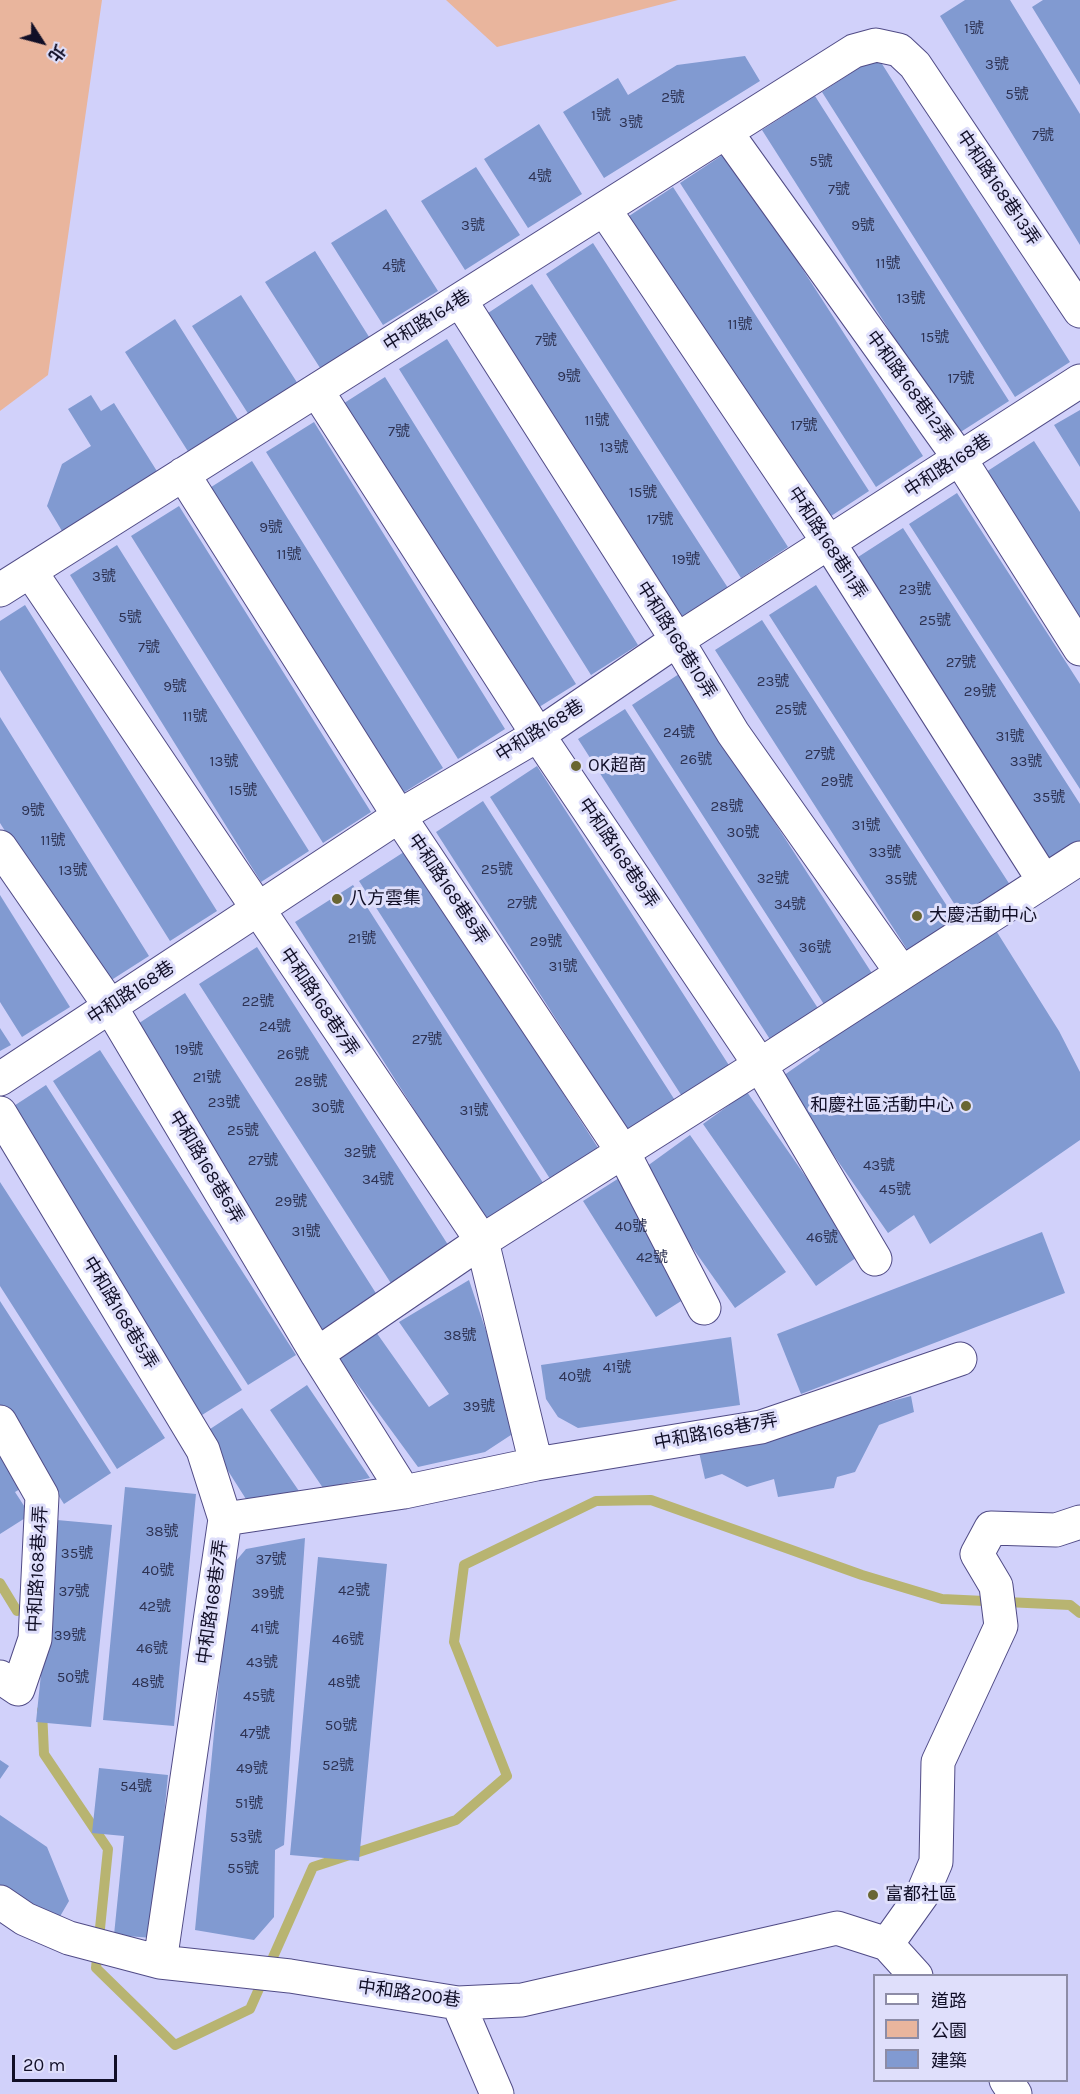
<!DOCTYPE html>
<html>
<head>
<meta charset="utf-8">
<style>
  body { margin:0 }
  #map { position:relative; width:1080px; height:2094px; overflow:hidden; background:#d1d1fa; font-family:Karla,"Noto Sans TC",sans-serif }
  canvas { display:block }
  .legend { position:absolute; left:873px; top:1974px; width:195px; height:108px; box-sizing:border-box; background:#dfdffb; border:2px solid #8d8ca6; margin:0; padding:8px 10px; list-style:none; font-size:18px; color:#110f27 }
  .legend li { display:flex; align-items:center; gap:12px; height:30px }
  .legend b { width:30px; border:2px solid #8d8ca6 }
  .north { position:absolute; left:12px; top:12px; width:60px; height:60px; -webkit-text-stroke:4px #dfdffb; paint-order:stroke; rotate:126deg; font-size:16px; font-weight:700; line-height:24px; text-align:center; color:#110f27 }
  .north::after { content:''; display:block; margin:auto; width:21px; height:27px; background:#110f27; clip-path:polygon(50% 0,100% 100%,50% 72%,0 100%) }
  .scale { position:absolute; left:12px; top:2055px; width:105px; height:27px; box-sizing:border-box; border:3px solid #110f27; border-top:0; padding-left:8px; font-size:18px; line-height:21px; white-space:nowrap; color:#110f27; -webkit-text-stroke:4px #dfdffb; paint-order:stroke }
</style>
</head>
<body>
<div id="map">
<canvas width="1080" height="2094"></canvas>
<ul class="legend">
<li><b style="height:8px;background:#fff"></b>道路</li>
<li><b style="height:16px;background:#e9b59d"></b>公園</li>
<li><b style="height:16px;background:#819ad1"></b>建築</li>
</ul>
<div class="north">北</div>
<div class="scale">20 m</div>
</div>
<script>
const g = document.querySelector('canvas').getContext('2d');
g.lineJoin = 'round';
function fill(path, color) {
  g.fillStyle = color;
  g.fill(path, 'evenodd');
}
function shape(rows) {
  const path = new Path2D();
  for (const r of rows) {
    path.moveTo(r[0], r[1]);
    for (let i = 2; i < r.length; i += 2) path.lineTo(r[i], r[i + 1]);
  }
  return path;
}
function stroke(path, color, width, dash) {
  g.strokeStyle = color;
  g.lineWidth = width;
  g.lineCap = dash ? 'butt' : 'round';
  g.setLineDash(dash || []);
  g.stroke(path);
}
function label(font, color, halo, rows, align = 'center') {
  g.font = font + ' Karla,"Noto Sans TC",sans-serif';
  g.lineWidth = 6;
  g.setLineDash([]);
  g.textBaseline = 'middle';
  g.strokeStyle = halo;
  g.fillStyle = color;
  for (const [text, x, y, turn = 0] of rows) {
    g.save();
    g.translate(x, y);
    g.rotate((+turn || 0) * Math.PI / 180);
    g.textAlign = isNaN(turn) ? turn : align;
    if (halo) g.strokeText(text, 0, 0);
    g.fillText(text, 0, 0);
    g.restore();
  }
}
fill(shape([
  [0,0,102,0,48,375,0,411],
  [446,0,678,0,497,47]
]), '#e9b59d');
stroke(shape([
  [0,1583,17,1611],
  [42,1710,44,1754,108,1849,96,1968,175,2045,250,2009,313,1867,456,1820,507,1776,454,1642,464,1565,596,1501,651,1500,862,1575,942,1599,1070,1605,1080,1613]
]), '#b8b471', 10);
fill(shape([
  [965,0,1010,0,1080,114,1080,245,940,16],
  [1043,0,1080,0,1080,85,1032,7],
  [745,56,760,81,604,178,563,112,618,78,628,95,677,65],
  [877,56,1070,362,1015,397,822,92],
  [815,96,1009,401,956,435,762,130],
  [539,124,582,194,528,228,484,159],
  [727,152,923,456,876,487,680,183],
  [476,167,520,235,465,270,421,201],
  [673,187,869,491,822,522,626,218],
  [386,209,438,291,383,325,331,243],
  [593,243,788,547,741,578,546,274],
  [315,251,371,340,322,371,265,282],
  [532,284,728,588,680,618,485,315],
  [241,295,298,384,249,415,192,326],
  [175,319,239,421,189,453,125,352],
  [447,339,638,645,591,675,399,369],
  [385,377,576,684,528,714,338,407],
  [91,395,101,411,114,403,160,476,65,536,47,506,62,464,91,446,68,409],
  [1080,410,1080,467,1054,425],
  [314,422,505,729,458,759,266,452],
  [1034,441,1080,512,1080,617,986,472],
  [252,461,443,768,395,798,205,491],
  [957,493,1080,684,1080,789,909,524],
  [179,506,371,812,323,843,131,536],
  [903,528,1080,804,1080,843,1051,862,855,559],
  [117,545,309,851,261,882,70,575],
  [816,585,1012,888,964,919,769,615],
  [25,605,217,911,170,941,0,670,0,621],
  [762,620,958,923,910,954,715,650],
  [679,674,875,978,827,1009,632,705],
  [625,709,821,1013,773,1044,578,739],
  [0,717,149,956,102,986,0,823],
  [537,766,732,1070,685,1101,490,797],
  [483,801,678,1105,631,1136,436,832],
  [407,850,602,1154,554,1185,359,881],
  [353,885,547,1189,489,1227,295,922],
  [0,895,70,1007,22,1037,0,1002],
  [990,921,1059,1031,1080,1072,1080,1140,930,1244,914,1215,888,1233,780,1078,820,1050,812,1036],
  [257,947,452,1251,394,1288,199,984],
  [185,993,379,1298,321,1335,127,1031],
  [0,1028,11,1045,0,1051],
  [100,1050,296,1355,248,1385,53,1081],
  [46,1085,242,1390,194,1420,0,1115],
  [747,1092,860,1255,816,1286,703,1124],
  [690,1135,786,1272,735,1308,639,1172],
  [627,1173,700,1289,656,1317,583,1201],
  [0,1182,165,1438,117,1469,0,1286],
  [1042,1232,1065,1293,801,1394,777,1334],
  [469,1280,514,1415,514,1433,485,1452,418,1467,339,1359,376,1332,429,1407,449,1394,399,1322],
  [0,1301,111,1473,64,1504,0,1405],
  [731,1337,740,1405,578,1428,558,1417,546,1399,541,1365],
  [307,1385,370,1478,323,1488,270,1410],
  [911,1396,914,1412,879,1425,855,1472,837,1477,834,1488,778,1497,774,1479,747,1487,722,1474,705,1479,699,1452],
  [242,1408,301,1494,251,1507,204,1433],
  [0,1448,25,1486,15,1492,30,1515,0,1534],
  [125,1487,196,1494,174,1726,103,1720],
  [57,1520,112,1525,91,1727,36,1722],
  [305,1538,284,1845,275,1850,274,1917,254,1940,195,1930,230,1568,246,1549],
  [318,1557,387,1564,359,1861,290,1855],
  [0,1760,9,1766,0,1779],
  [99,1768,168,1775,152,1938,114,1935,124,1836,92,1833],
  [0,1815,47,1847,69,1901,55,1925,0,1888]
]), '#819ad1');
const minor = shape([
  [726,132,960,459,1080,649],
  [604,209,829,543,1044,881],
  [460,300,677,640,733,733,902,973],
  [317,391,538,735,760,1065,875,1259],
  [183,474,399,816,623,1152,704,1308],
  [30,571,482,1241,536,1464],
  [0,590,854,51,876,45,899,50,915,65,1080,311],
  [0,847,110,1006,317,1354,404,1492],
  [0,1079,399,816,538,735,677,640,1080,381],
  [0,1113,203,1450,225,1519],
  [317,1354,482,1241,760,1065,1080,858],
  [0,1422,42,1496,35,1639,18,1689,0,1677],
  [0,1902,25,1919,69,1938,160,1962,290,1976,458,2003,522,2000,837,1928,887,1944,916,1976],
  [887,1944,922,1895,936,1862,938,1762,1001,1626,996,1586,977,1554,991,1528,1056,1530,1080,1522],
  [160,1962,225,1519,404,1492,536,1464,761,1427,960,1359],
  [458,2003,497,2094],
  [1006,2080,1015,2094]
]);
stroke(minor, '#504b86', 35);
stroke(minor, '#fff', 33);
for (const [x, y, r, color] of [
  [576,766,6,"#696632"],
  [337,899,6,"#696632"],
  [917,916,6,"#696632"],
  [966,1106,6,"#696632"],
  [873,1895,6,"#696632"]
]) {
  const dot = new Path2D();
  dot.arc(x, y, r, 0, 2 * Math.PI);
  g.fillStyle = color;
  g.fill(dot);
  stroke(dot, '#dfdffb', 2);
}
label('15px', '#2d3252', null, [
  ["1號",974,29],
  ["3號",997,65],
  ["5號",1017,95],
  ["2號",673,98],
  ["1號",601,116],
  ["3號",631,123],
  ["7號",1043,136],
  ["5號",821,162],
  ["4號",540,177],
  ["7號",839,190],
  ["3號",473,226],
  ["9號",863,226],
  ["11號",888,264],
  ["4號",394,267],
  ["13號",911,299],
  ["11號",740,325],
  ["15號",935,338],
  ["7號",546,341],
  ["9號",569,377],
  ["17號",961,379],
  ["11號",597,421],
  ["17號",804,426],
  ["7號",399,432],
  ["13號",614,448],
  ["15號",643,493],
  ["17號",660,520],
  ["9號",271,528],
  ["11號",289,555],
  ["19號",686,560],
  ["3號",104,577],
  ["23號",915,590],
  ["5號",130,618],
  ["25號",935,621],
  ["7號",149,648],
  ["27號",961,663],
  ["23號",773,682],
  ["9號",175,687],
  ["29號",980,692],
  ["25號",791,710],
  ["11號",195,717],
  ["24號",679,733],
  ["31號",1010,737],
  ["27號",820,755],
  ["26號",696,760],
  ["13號",224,762],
  ["33號",1026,762],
  ["29號",837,782],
  ["15號",243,791],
  ["35號",1049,798],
  ["28號",727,807],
  ["9號",33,811],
  ["31號",866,826],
  ["30號",743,833],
  ["11號",53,841],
  ["33號",885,853],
  ["25號",497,870],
  ["13號",73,871],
  ["32號",773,879],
  ["35號",901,880],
  ["27號",522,904],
  ["34號",790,905],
  ["21號",362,939],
  ["29號",546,942],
  ["36號",815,948],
  ["31號",563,967],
  ["22號",258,1002],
  ["24號",275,1027],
  ["27號",427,1040],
  ["19號",189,1050],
  ["26號",293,1055],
  ["21號",207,1078],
  ["28號",311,1082],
  ["23號",224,1103],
  ["30號",328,1108],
  ["31號",474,1111],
  ["25號",243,1131],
  ["32號",360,1153],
  ["27號",263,1161],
  ["43號",879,1166],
  ["34號",378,1180],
  ["45號",895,1190],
  ["29號",291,1202],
  ["40號",631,1227],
  ["31號",306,1232],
  ["46號",822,1238],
  ["42號",652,1258],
  ["38號",460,1336],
  ["41號",617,1368],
  ["40號",575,1377],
  ["39號",479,1407],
  ["38號",162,1532],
  ["35號",77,1554],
  ["37號",271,1560],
  ["40號",158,1571],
  ["42號",354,1591],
  ["37號",74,1592],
  ["39號",268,1594],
  ["42號",155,1607],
  ["41號",265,1629],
  ["39號",70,1636],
  ["46號",348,1640],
  ["46號",152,1649],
  ["43號",262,1663],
  ["50號",73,1678],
  ["48號",148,1683],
  ["48號",344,1683],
  ["45號",259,1697],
  ["50號",341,1726],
  ["47號",255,1734],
  ["52號",338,1766],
  ["49號",252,1769],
  ["54號",136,1787],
  ["51號",249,1804],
  ["53號",246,1838],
  ["55號",243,1869]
]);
label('18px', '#110f27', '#dfdffb', [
  ["中和路168巷13弄",998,188,56],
  ["中和路164巷",427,321,-32],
  ["中和路168巷12弄",909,387,54],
  ["中和路168巷",948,466,-33],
  ["中和路168巷11弄",827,543,57],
  ["中和路168巷10弄",676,640,58],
  ["中和路168巷",540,731,-32],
  ["中和路168巷9弄",618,853,56],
  ["中和路168巷8弄",448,889,56],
  ["中和路168巷",131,993,-33],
  ["中和路168巷7弄",319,1002,56],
  ["中和路168巷6弄",206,1167,59],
  ["中和路168巷5弄",120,1313,59],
  ["中和路168巷7弄",716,1432,-11],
  ["中和路168巷4弄",38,1569,-87],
  ["中和路168巷7弄",213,1602,-82],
  ["中和路200巷",409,1994,8]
]);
label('18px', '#110f27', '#dfdffb', [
  ["OK超商",588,766],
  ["八方雲集",349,899],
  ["大慶活動中心",929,916],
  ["和慶社區活動中心",954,1106,"right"],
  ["富都社區",885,1895]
], 'left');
</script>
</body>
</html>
